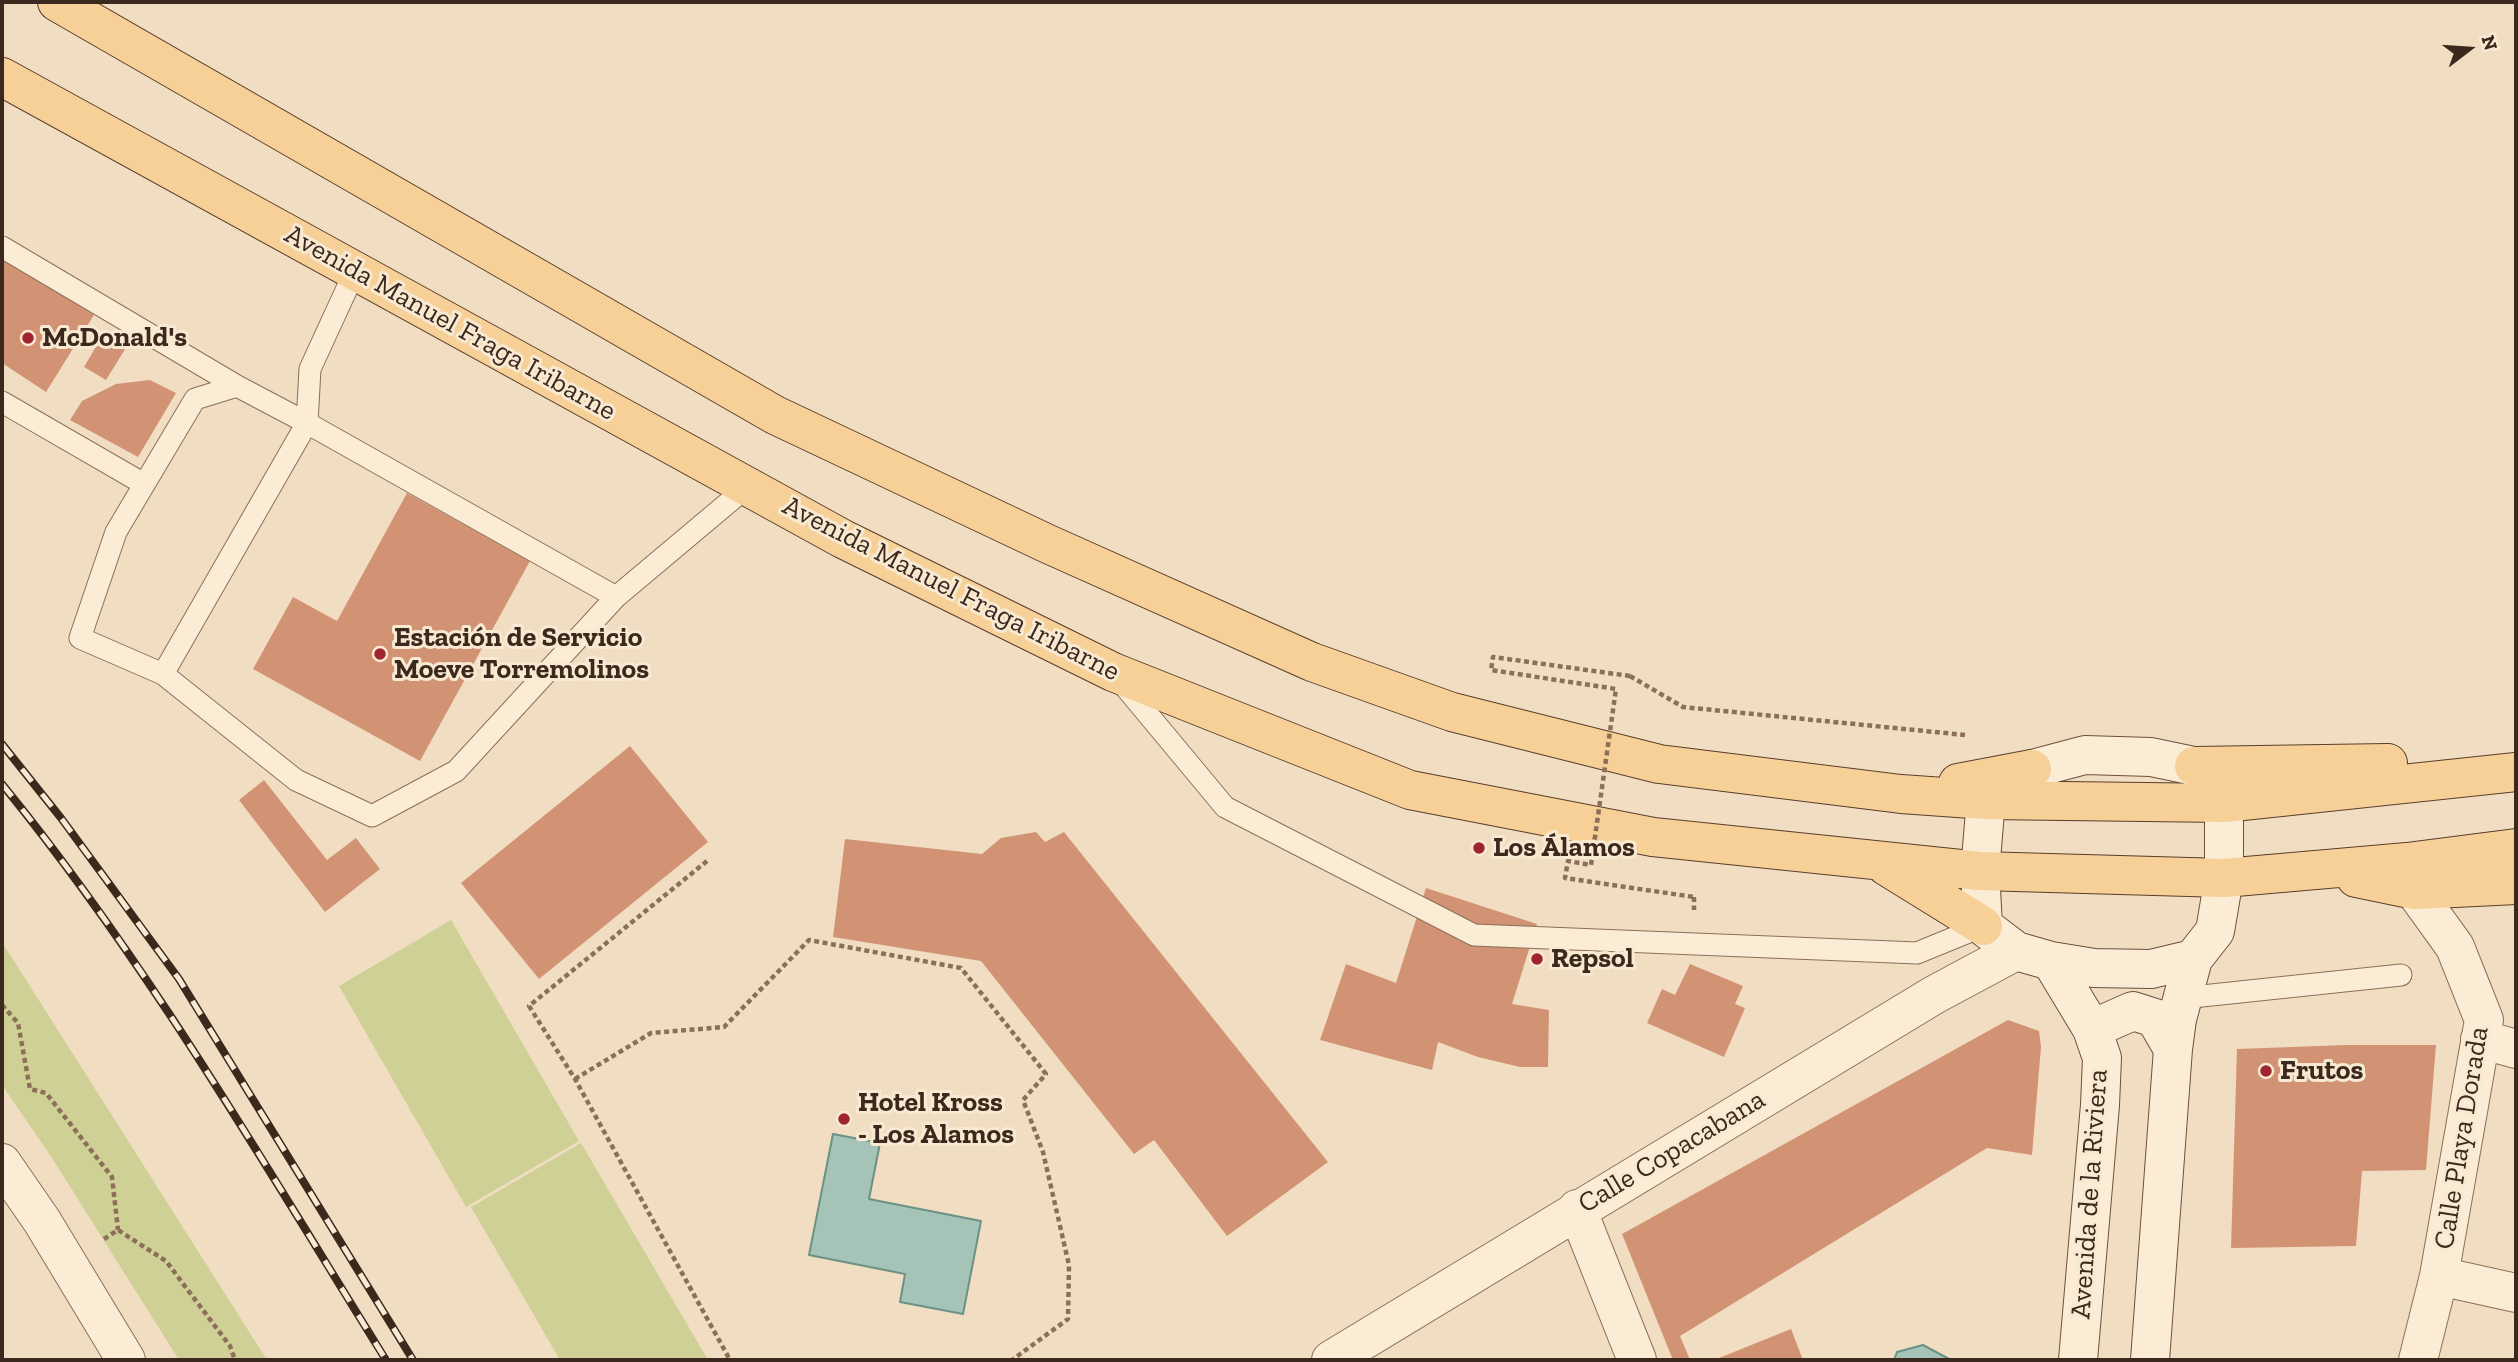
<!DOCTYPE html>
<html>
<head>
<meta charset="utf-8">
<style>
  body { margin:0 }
  #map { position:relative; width:2518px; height:1362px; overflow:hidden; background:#f1dec2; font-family:"Zilla Slab",serif }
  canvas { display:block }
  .frame { position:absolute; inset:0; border:4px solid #3b291d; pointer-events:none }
  .north { position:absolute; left:2434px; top:14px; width:70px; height:70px; -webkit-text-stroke:5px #f8e9d2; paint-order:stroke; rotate:73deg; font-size:19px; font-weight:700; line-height:28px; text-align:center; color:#3b291d }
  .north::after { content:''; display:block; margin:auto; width:24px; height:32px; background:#3b291d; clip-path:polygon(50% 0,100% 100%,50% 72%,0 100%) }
</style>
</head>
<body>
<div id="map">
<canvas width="2518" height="1362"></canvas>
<div class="frame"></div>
<div class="north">N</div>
</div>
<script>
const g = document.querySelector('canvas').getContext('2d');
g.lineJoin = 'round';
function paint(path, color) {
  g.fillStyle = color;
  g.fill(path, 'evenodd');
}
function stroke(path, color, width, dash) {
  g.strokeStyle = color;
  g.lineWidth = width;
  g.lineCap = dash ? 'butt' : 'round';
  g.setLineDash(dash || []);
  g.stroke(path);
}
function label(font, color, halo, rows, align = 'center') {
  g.font = font + ' "Zilla Slab",serif';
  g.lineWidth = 6;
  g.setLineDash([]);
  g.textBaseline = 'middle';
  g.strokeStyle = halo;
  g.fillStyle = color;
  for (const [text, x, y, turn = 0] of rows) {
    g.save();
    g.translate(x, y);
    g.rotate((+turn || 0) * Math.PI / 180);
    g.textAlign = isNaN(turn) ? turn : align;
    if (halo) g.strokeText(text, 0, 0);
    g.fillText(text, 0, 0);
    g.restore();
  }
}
paint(new Path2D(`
  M 451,920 L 579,1141 L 466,1207 L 339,986 Z
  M 2,942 L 267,1360 L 179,1360 L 52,1158 L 2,1085 Z
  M 581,1143 L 708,1360 L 560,1360 L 471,1207 Z`), '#cfd095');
const water = new Path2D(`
  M 833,1134 L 880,1143 L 869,1199 L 981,1221 L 963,1314 L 900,1302 L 905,1274 L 809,1255 Z
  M 1923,1345 L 1951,1360 L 1894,1360 L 1897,1352 Z`);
paint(water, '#a5c3b7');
stroke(water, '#6b9285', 2);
paint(new Path2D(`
  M 2,257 L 94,315 L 46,392 L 2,363 Z
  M 104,333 L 127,346 L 106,380 L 84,367 Z
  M 150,380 L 176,393 L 138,457 L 70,420 L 82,401 L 116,384 Z
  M 407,493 L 530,561 L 420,761 L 253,669 L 293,597 L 337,621 Z
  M 630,746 L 708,842 L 539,979 L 461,883 Z
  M 264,780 L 327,860 L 356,838 L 380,869 L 325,912 L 239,800 Z
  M 1036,832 L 1045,842 L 1064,832 L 1328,1162 L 1227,1236 L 1154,1140 L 1134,1154 L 981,961 L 833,937 L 845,839 L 982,854 L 1001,838 Z
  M 1426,888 L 1537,924 L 1512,1004 L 1549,1010 L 1548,1067 L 1520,1067 L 1478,1057 L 1438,1042 L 1432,1070 L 1320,1040 L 1346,964 L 1396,983 Z
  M 1690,964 L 1743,986 L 1735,1004 L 1745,1008 L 1724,1057 L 1647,1023 L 1662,989 L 1675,995 Z
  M 2008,1020 L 2039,1031 L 2041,1047 L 2032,1155 L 1987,1148 L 1680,1336 L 1690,1360 L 1673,1360 L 1622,1234 Z
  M 2346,1045 L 2436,1045 L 2426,1170 L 2362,1171 L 2356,1246 L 2231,1248 L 2237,1049 Z
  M 1791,1329 L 1803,1360 L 1714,1360 Z`), '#d29375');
const lane = new Path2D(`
  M 2,247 L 237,386 L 307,423 L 616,597 L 747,487
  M 237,386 L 195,399 L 116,532 L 80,638 L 163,674 L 307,423 L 310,369 L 355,271
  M 2,402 L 144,484
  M 163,674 L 296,780 L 372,816 L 456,771 L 616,597
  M 1121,682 L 1225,807 L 1474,935 L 1917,953 L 1983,926
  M 2183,998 L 2401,975`);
const street = new Path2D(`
  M 2414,890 L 2455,947 L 2484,1020 L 2439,1276 L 2418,1360
  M 2480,1039 L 2516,1049
  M 2,1163 L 42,1221 L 126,1360
  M 1577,1209 L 1637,1360
  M 2439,1276 L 2516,1293
  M 1331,1360 L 1934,995 L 2016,951`);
const secondary = new Path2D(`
  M 2085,755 L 2151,757 L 2194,766 L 2224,803 L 2224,878 L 2215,931 L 2193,959 L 2151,969 L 2094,968 L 2051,961 L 2016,951 L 1983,926 L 1980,871 L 1986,800 L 2032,769 Z
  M 2051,961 L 2092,1029 L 2102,1058 L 2100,1105 L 2078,1360
  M 2092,1029 L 2133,1011 L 2155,1018 L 2173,1049
  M 2150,1360 L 2173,1049 L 2177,1019 L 2193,959`);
const primary = new Path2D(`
  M 57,2 L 775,415 L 1048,544 L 1312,662 L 1452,712 L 1659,764 L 1901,794 L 1986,800 L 2224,803 L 2516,772
  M 2,77 L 843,539 L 1113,672 L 1410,790 L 1653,837 L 1980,871 L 2224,878 L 2407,862 L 2516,848
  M 2194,766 L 2388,763
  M 1958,783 L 2032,769
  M 1886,866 L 1983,926
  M 2356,878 L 2414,890 L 2516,885`);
stroke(lane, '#8c6f58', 23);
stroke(street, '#8c6f58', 40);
stroke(secondary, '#6e503b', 40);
stroke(primary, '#5a3d2c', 40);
stroke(new Path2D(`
  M 1630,676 L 1683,707 L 1965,735
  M 707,861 L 529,1006 L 575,1079 L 730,1360
  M 1694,897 L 1694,910
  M 2,1005 L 18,1023 L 30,1089 L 46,1093 L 112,1177 L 118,1230
  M 575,1079 L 651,1033 L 724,1027 L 809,940 L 961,968 L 1046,1074 L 1023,1100 L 1043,1152 L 1069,1265 L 1068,1319 L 1012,1360
  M 104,1239 L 118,1230 L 166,1261 L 230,1346 L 235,1360`), '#8c6f58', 4.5, [5, 3.5]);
stroke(lane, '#fbecd6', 21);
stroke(street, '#fbecd6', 38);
stroke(secondary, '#fbecd6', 38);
stroke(primary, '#f6d097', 38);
const rail = new Path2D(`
  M 2,744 L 61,818 L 179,979 L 413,1360
  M 2,784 C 148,963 264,1164 386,1360`);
stroke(rail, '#3b291d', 8);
stroke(rail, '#f8e9d2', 5, [16]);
stroke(new Path2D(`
  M 1630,676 L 1493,657 L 1491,670 L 1616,689 L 1591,865 L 1568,861 L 1565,878 L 1694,897`), '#8c6f58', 4.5, [5, 3.5]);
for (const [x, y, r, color] of [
  [28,338,7,"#9f2430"],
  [380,654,7,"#9f2430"],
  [1479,848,7,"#9f2430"],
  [1537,959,7,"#9f2430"],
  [2266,1071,7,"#9f2430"],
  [844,1119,7,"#9f2430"]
]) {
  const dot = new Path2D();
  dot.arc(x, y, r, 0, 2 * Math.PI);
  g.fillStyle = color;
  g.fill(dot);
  stroke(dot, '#f8e9d2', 2.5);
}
label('28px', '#3b291d', '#f8e9d2', [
  ["Avenida Manuel Fraga Iribarne",450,323,29],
  ["Avenida Manuel Fraga Iribarne",951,589,27],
  ["Calle Playa Dorada",2462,1138,-81],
  ["Calle Copacabana",1672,1152,-31],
  ["Avenida de la Riviera",2090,1194,-86]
]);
label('bold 28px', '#3b291d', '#f8e9d2', [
  ["McDonald's",42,338],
  ["Estación de Servicio",394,638],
  ["Moeve Torremolinos",394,670],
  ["Los Álamos",1493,848],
  ["Repsol",1551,959],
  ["Frutos",2280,1071],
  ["Hotel Kross",858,1103],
  ["- Los Alamos",858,1135]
], 'left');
</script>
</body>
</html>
